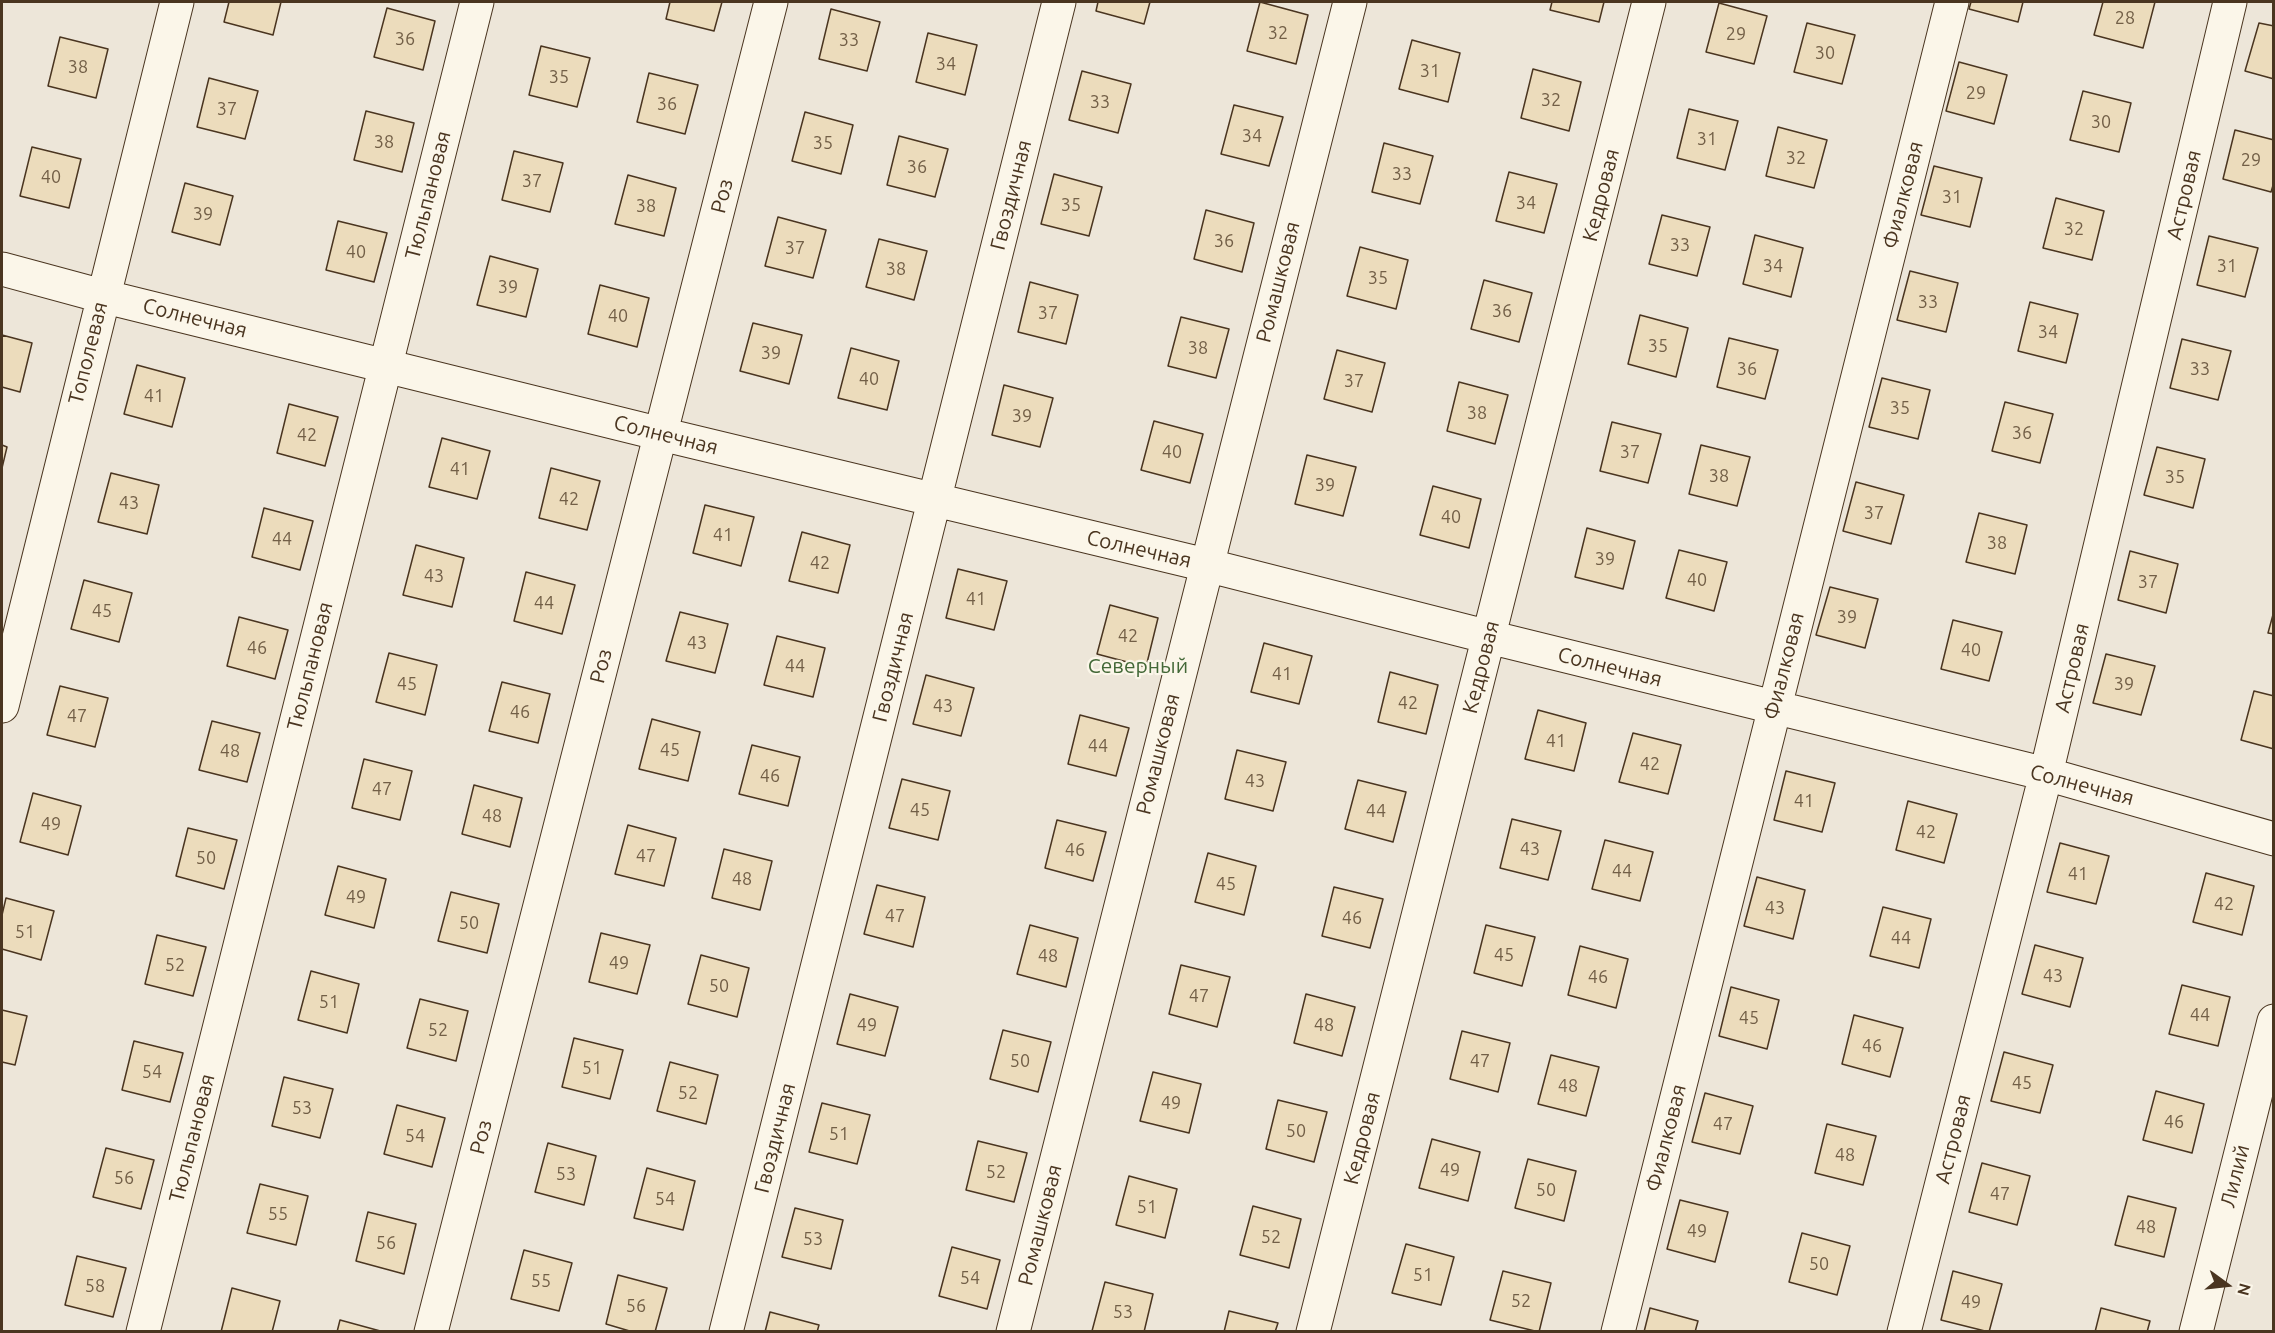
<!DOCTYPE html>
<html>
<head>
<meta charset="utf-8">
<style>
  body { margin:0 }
  #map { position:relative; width:2275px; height:1333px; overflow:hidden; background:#fbf6e9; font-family:Ubuntu,sans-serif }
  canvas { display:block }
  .frame { position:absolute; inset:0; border:3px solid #4a3520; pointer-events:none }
  .north { position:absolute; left:2197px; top:1255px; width:60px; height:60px; -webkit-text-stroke:4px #fbf6e9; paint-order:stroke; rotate:105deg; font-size:16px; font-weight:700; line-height:24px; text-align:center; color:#4a3520 }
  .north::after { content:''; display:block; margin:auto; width:21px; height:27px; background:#4a3520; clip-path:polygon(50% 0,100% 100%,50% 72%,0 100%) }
</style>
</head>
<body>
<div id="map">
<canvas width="2275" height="1333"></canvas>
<div class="frame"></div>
<div class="north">N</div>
</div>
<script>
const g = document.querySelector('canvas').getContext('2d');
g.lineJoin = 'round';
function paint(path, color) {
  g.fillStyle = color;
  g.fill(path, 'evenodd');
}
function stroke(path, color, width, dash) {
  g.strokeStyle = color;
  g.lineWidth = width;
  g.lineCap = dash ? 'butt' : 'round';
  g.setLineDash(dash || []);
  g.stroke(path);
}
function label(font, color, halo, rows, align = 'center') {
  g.font = font + ' Ubuntu,sans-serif';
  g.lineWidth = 4.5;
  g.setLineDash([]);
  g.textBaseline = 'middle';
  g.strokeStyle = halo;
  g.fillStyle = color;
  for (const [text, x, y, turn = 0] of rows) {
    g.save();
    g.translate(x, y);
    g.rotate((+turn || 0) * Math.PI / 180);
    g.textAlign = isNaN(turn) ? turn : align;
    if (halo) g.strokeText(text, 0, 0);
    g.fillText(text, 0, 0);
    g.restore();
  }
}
const green = new Path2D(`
  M 2,2 L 2273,2 L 2273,1331 L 2,1331 Z`);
paint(green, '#ede6d9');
stroke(green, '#887966', 1.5);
const building = new Path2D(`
  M 229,2 L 281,2 L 273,35 L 224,22 Z
  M 670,2 L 722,2 L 714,31 L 666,19 Z
  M 1098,2 L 1150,2 L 1144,24 L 1096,11 Z
  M 1260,2 L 1308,15 L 1296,64 L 1247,51 Z
  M 1552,2 L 1604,2 L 1599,22 L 1550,10 Z
  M 1971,2 L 2023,2 L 2018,22 L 1969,9 Z
  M 2103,2 L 2155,2 L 2143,48 L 2094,35 Z
  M 1719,3 L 1767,16 L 1754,64 L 1706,52 Z
  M 387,8 L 435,21 L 423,70 L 374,57 Z
  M 831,9 L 880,22 L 867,71 L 819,59 Z
  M 1807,23 L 1855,35 L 1842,84 L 1794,72 Z
  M 2259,23 L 2274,26 L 2274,79 L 2245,71 Z
  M 928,33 L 977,45 L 965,95 L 916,82 Z
  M 60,37 L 108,49 L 96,98 L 48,86 Z
  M 1412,40 L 1460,53 L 1448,102 L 1399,89 Z
  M 541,46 L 590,58 L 577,107 L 529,95 Z
  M 1959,62 L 2007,75 L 1994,124 L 1946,111 Z
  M 1533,69 L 1581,82 L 1569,131 L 1521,118 Z
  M 1082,71 L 1131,84 L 1118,133 L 1069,120 Z
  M 649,73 L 698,85 L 685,134 L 637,122 Z
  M 209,78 L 258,91 L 245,139 L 197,127 Z
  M 2083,91 L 2131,103 L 2119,152 L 2070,140 Z
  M 1234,105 L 1283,117 L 1269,166 L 1221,154 Z
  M 1689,109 L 1738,121 L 1725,170 L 1677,158 Z
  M 366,111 L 414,123 L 402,172 L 354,160 Z
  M 805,112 L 853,125 L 841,174 L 792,161 Z
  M 1778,127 L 1827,140 L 1814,188 L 1766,176 Z
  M 2235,130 L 2274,140 L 2274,182 L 2271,192 L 2223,179 Z
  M 899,136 L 948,149 L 935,197 L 887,185 Z
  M 1384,143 L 1433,156 L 1420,204 L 1372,192 Z
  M 32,147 L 81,159 L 69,208 L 20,196 Z
  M 514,151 L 563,163 L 550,212 L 502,200 Z
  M 1934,166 L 1982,178 L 1970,227 L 1921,215 Z
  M 1509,172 L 1557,184 L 1544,233 L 1496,221 Z
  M 1054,174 L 1102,187 L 1089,236 L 1041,224 Z
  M 628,175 L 676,188 L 664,236 L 615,224 Z
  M 185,183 L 233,196 L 220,245 L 172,232 Z
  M 2056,198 L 2104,211 L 2092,260 L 2043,248 Z
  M 1206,210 L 1254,223 L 1242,272 L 1194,259 Z
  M 1662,215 L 1710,227 L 1697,276 L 1649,264 Z
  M 778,217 L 826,230 L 813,278 L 765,266 Z
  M 338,221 L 387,233 L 374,282 L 326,270 Z
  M 1755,235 L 1803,248 L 1791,297 L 1743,284 Z
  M 2209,236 L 2258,248 L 2245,297 L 2197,285 Z
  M 879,239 L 927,251 L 914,300 L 866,287 Z
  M 1360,247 L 1408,260 L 1396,309 L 1347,296 Z
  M 490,256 L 538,269 L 526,317 L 477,305 Z
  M 1910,271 L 1958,283 L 1946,332 L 1897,320 Z
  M 1484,280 L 1532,293 L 1519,342 L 1471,329 Z
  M 1030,282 L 1078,295 L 1066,344 L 1018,332 Z
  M 600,285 L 649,298 L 637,347 L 588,334 Z
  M 2030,302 L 2078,314 L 2066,363 L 2018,351 Z
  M 1640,315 L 1688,328 L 1676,377 L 1628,364 Z
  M 1181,317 L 1229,329 L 1216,378 L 1168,366 Z
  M 753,323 L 802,335 L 789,384 L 740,371 Z
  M 2,335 L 32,343 L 20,392 L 2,387 Z
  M 1729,338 L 1778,350 L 1765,399 L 1717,387 Z
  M 2182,339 L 2231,351 L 2218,400 L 2170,388 Z
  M 851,348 L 899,361 L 887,410 L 838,398 Z
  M 1337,350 L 1385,363 L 1372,412 L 1324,399 Z
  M 137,365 L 185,378 L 172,427 L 124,414 Z
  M 1882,378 L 1930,390 L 1918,439 L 1869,427 Z
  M 1459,382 L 1508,395 L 1495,444 L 1447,431 Z
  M 1004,385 L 1053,398 L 1040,447 L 992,435 Z
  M 2005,402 L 2053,414 L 2040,463 L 1992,451 Z
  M 289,404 L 338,417 L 325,466 L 277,453 Z
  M 1154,421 L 1203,434 L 1190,483 L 1141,470 Z
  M 1612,422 L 1661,434 L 1648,483 L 1600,471 Z
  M 442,438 L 490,451 L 477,499 L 429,487 Z
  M 2,445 L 7,447 L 2,468 Z
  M 1701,445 L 1750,457 L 1737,506 L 1689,494 Z
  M 2157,447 L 2205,459 L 2193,508 L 2144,495 Z
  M 1307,455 L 1356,467 L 1343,516 L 1295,504 Z
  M 551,468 L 600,481 L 587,530 L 539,518 Z
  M 111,473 L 159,485 L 147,534 L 98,522 Z
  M 1856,482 L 1904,495 L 1891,544 L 1843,531 Z
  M 1433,486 L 1481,499 L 1469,548 L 1420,535 Z
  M 705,505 L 754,517 L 741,566 L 693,553 Z
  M 264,508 L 313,521 L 300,570 L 252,557 Z
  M 1979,513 L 2027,525 L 2015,574 L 1966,562 Z
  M 1587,528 L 1635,541 L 1623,589 L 1575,577 Z
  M 802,532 L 850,545 L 838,593 L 789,581 Z
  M 416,545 L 464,558 L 452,607 L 403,595 Z
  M 1679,550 L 1727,562 L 1714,611 L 1666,598 Z
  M 2130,551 L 2178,564 L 2166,613 L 2118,600 Z
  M 958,569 L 1007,581 L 994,630 L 946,618 Z
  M 526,572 L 575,585 L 562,634 L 514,621 Z
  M 84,580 L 132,593 L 119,642 L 71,629 Z
  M 1830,587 L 1878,599 L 1865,648 L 1816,635 Z
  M 1110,605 L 1158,618 L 1146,667 L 1097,654 Z
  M 2274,611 L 2274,634 L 2268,633 Z
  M 680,612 L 728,624 L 715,673 L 666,661 Z
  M 239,617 L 288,630 L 275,679 L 227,666 Z
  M 1953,620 L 2002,632 L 1989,681 L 1941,669 Z
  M 777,636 L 825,648 L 813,697 L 764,685 Z
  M 1264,643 L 1312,656 L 1299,704 L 1251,692 Z
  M 389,653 L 437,665 L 425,715 L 376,702 Z
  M 2106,654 L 2155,666 L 2141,715 L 2093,703 Z
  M 1390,672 L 1438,685 L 1426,734 L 1378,722 Z
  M 926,675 L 974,688 L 961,736 L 913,724 Z
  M 502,682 L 550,694 L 538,743 L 489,731 Z
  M 60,686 L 108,698 L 95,747 L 47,735 Z
  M 2254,691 L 2274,696 L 2274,749 L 2241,740 Z
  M 1538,710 L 1586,723 L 1574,771 L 1525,759 Z
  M 1080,715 L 1129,728 L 1116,776 L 1068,764 Z
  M 652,719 L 700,732 L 688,781 L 639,769 Z
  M 212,721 L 260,733 L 247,782 L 199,770 Z
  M 1633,733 L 1681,745 L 1668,794 L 1619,782 Z
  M 752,745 L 800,757 L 788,806 L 739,794 Z
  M 1237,750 L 1286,762 L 1273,811 L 1225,799 Z
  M 364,759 L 412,771 L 400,820 L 352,808 Z
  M 1786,771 L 1835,783 L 1822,832 L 1774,820 Z
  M 902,779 L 950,791 L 938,840 L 889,828 Z
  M 1358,780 L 1406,792 L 1393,842 L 1345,829 Z
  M 474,785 L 522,798 L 510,847 L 462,834 Z
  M 33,793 L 81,806 L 68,855 L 20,842 Z
  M 1908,801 L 1957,814 L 1944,863 L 1896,850 Z
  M 1512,819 L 1561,831 L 1548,880 L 1500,868 Z
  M 1057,820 L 1106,832 L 1093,881 L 1045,868 Z
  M 628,825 L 676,838 L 664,886 L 615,874 Z
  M 188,828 L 237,840 L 224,889 L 176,876 Z
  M 1605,840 L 1653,852 L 1640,901 L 1592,889 Z
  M 2060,843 L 2109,856 L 2096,904 L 2047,892 Z
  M 724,849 L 772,861 L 760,910 L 712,898 Z
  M 1208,853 L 1256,866 L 1244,915 L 1195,902 Z
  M 338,866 L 386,879 L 374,928 L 325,915 Z
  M 2206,873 L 2254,886 L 2242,935 L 2193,922 Z
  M 1757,877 L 1805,890 L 1793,939 L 1744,926 Z
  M 877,885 L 925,897 L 913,947 L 864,934 Z
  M 1334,887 L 1383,899 L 1370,948 L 1322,936 Z
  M 451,892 L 499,904 L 487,953 L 438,941 Z
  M 6,898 L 54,911 L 41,960 L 2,949 L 2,915 Z
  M 1883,907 L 1931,919 L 1919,968 L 1870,956 Z
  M 1030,925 L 1078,938 L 1066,987 L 1017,974 Z
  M 1486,925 L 1535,937 L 1522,986 L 1474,973 Z
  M 601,933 L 650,945 L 637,994 L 589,982 Z
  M 157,935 L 206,947 L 193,996 L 145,984 Z
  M 2035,945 L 2083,958 L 2070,1007 L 2022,994 Z
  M 1580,946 L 1628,959 L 1616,1008 L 1568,995 Z
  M 701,955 L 749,968 L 737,1017 L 688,1004 Z
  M 1181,965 L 1230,977 L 1217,1027 L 1169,1014 Z
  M 311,971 L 359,984 L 347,1033 L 298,1020 Z
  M 2182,985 L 2230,997 L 2218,1046 L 2169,1034 Z
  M 1731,987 L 1779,1000 L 1767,1049 L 1719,1036 Z
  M 850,994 L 898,1007 L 885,1056 L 837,1044 Z
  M 1306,994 L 1355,1007 L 1342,1056 L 1294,1043 Z
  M 420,999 L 468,1011 L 456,1061 L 407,1048 Z
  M 2,1010 L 27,1016 L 15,1065 L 2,1062 Z
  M 1854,1015 L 1903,1028 L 1890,1077 L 1842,1064 Z
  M 1003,1030 L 1051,1042 L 1038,1092 L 990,1079 Z
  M 1462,1031 L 1510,1043 L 1498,1092 L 1450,1079 Z
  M 574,1038 L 623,1050 L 610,1099 L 562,1087 Z
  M 134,1041 L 183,1053 L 170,1102 L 122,1090 Z
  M 2004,1052 L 2053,1065 L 2040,1113 L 1991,1101 Z
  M 1551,1055 L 1599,1067 L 1586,1116 L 1538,1104 Z
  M 670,1062 L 718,1075 L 706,1124 L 657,1111 Z
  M 1153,1072 L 1201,1084 L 1189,1133 L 1140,1121 Z
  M 284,1077 L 333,1089 L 320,1138 L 272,1126 Z
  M 2156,1091 L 2204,1104 L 2192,1153 L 2143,1140 Z
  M 1705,1093 L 1753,1106 L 1740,1154 L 1692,1142 Z
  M 1278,1100 L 1327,1112 L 1314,1162 L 1266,1149 Z
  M 822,1103 L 870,1115 L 857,1164 L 809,1152 Z
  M 397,1105 L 445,1118 L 432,1167 L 384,1154 Z
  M 1827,1124 L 1876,1136 L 1863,1185 L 1815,1173 Z
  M 1432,1139 L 1480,1152 L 1468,1201 L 1419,1188 Z
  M 978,1141 L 1027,1153 L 1014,1202 L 966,1190 Z
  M 548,1143 L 596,1156 L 584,1205 L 535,1192 Z
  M 106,1148 L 154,1160 L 141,1209 L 93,1197 Z
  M 1528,1159 L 1576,1171 L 1564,1221 L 1515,1208 Z
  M 1982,1163 L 2030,1176 L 2017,1225 L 1969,1212 Z
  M 647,1168 L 695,1181 L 683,1230 L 634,1218 Z
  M 1129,1176 L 1177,1189 L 1165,1238 L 1116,1225 Z
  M 260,1184 L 308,1196 L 296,1245 L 247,1233 Z
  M 2128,1196 L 2176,1208 L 2164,1257 L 2115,1245 Z
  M 1680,1200 L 1728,1212 L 1715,1262 L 1667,1249 Z
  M 1253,1206 L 1301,1219 L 1289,1268 L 1240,1255 Z
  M 795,1208 L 843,1220 L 831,1269 L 782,1257 Z
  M 368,1212 L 416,1224 L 404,1274 L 356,1261 Z
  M 1802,1233 L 1850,1246 L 1837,1295 L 1789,1282 Z
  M 1406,1244 L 1454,1257 L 1441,1305 L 1392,1293 Z
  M 952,1247 L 1000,1260 L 987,1309 L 939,1296 Z
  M 524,1250 L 572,1263 L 559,1311 L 511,1299 Z
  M 77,1256 L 126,1268 L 113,1317 L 65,1305 Z
  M 1503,1271 L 1551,1283 L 1539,1332 L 1490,1320 Z
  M 1953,1271 L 2002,1284 L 1989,1332 L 1941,1320 Z
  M 618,1275 L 667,1288 L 655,1332 L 633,1332 L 606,1324 Z
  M 1105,1282 L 1153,1294 L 1144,1332 L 1092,1331 Z
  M 232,1288 L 280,1301 L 272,1332 L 221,1332 Z
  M 1650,1308 L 1698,1321 L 1695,1332 L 1644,1332 Z
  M 2101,1308 L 2150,1321 L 2147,1332 L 2095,1332 Z
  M 1229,1311 L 1278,1323 L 1275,1332 L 1224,1332 Z
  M 770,1312 L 819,1325 L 817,1332 L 765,1332 Z
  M 340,1320 L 384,1332 L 337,1332 Z`);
paint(building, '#ecdcbc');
stroke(building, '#4a3520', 1.5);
const minor = new Path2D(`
  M 2,269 L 102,296 L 661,434 L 1206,565 L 1489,637 L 2046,774 L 2274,839
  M 2,706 L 177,2
  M 143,1332 L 477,2
  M 431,1332 L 771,2
  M 726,1332 L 1059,2
  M 1013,1332 L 1350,2
  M 1313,1332 L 1649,2
  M 1618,1332 L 1952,2
  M 1904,1332 L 2046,774 L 2230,2
  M 2196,1332 L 2274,1021`);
stroke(minor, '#4a3520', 35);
stroke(minor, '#fbf6e9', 33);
label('18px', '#725f47', null, [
  ["28",2125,18],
  ["32",1278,33],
  ["29",1736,34],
  ["36",405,39],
  ["33",849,40],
  ["30",1825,53],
  ["34",946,64],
  ["38",78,67],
  ["31",1430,71],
  ["35",559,77],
  ["29",1976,93],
  ["32",1551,100],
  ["33",1100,102],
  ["36",667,104],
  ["37",227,109],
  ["30",2101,122],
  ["34",1252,136],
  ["31",1707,139],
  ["38",384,142],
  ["35",823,143],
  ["32",1796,158],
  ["29",2251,160],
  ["36",917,167],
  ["33",1402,174],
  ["40",51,177],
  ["37",532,181],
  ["31",1952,197],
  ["34",1526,203],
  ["35",1071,205],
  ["38",646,206],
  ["39",203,214],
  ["32",2074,229],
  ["36",1224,241],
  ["33",1680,245],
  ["37",795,248],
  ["40",356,252],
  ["34",1773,266],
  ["31",2227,266],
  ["38",896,269],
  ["35",1378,278],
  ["39",508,287],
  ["33",1928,302],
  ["36",1502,311],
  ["37",1048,313],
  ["40",618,316],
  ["34",2048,332],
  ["35",1658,346],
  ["38",1198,348],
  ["39",771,353],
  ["36",1747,369],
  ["33",2200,369],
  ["40",869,379],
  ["37",1354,381],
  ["41",154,396],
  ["35",1900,408],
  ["38",1477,413],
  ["39",1022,416],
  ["36",2022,433],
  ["42",307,435],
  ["40",1172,452],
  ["37",1630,452],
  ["41",460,469],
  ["38",1719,476],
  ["35",2175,477],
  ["39",1325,485],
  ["42",569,499],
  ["43",129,503],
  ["37",1874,513],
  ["40",1451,517],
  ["41",723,535],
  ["44",282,539],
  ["38",1997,543],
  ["39",1605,559],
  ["42",820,563],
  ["43",434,576],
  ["40",1697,580],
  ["37",2148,582],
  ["41",976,599],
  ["44",544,603],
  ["45",102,611],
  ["39",1847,617],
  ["42",1128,636],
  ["43",697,643],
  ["46",257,648],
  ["40",1971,650],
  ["44",795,666],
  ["41",1282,674],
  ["45",407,684],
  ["39",2124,684],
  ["42",1408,703],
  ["43",943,706],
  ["46",520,712],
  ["47",77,716],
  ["41",1556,741],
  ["44",1098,746],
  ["45",670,750],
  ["48",230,751],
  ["42",1650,764],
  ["46",770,776],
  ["43",1255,781],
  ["47",382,789],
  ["41",1804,801],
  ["45",920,810],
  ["44",1376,811],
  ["48",492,816],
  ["49",51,824],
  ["42",1926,832],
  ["43",1530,849],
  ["46",1075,850],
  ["47",646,856],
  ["50",206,858],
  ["44",1622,871],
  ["41",2078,874],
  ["48",742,879],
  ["45",1226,884],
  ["49",356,897],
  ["42",2224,904],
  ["43",1775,908],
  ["47",895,916],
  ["46",1352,918],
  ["50",469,923],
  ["51",25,932],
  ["44",1901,938],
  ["45",1504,955],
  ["48",1048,956],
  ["49",619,963],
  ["52",175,965],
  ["43",2053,976],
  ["46",1598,977],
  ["50",719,986],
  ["47",1199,996],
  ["51",329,1002],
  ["44",2200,1015],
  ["45",1749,1018],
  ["49",867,1025],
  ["48",1324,1025],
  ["52",438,1030],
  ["46",1872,1046],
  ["50",1020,1061],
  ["47",1480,1061],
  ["51",592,1068],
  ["54",152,1072],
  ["45",2022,1083],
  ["48",1568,1086],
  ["52",688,1093],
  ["49",1171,1103],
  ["53",302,1108],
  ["46",2174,1122],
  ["47",1723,1124],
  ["50",1296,1131],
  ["51",839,1134],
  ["54",415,1136],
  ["48",1845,1155],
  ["49",1450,1170],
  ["52",996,1172],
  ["53",566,1174],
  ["56",124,1178],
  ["50",1546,1190],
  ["47",2000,1194],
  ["54",665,1199],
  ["51",1147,1207],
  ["55",278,1214],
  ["48",2146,1227],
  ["49",1697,1231],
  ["52",1271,1237],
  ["53",813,1239],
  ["56",386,1243],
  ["50",1819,1264],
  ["51",1423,1275],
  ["54",970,1278],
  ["55",541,1281],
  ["58",95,1286],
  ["52",1521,1301],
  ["49",1971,1302],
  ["56",636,1306],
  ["53",1123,1312]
]);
label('21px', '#4a3520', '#fbf6e9', [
  ["Тюльпановая",428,195,-76],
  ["Гвоздичная",1011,195,-76],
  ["Кедровая",1601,195,-76],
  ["Фиалковая",1903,195,-76],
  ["Астровая",2184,195,-77],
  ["Роз",722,196,-76],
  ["Ромашковая",1278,282,-76],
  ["Солнечная",195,318,14],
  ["Тополевая",88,353,-76],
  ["Солнечная",666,435,14],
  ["Солнечная",1139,549,13],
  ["Тюльпановая",310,666,-76],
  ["Роз",601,666,-76],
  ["Фиалковая",1784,666,-76],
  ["Гвоздичная",893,667,-76],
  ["Кедровая",1481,667,-76],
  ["Солнечная",1610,667,14],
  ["Астровая",2072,668,-77],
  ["Ромашковая",1158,754,-76],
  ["Солнечная",2082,785,15],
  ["Роз",481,1137,-76],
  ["Тюльпановая",192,1138,-76],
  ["Гвоздичная",775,1138,-76],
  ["Кедровая",1362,1138,-76],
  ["Фиалковая",1666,1138,-76],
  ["Астровая",1953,1139,-76],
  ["Лилий",2235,1176,-76],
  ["Ромашковая",1040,1225,-76]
]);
label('21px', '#436837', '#fbf6e9', [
  ["Северный",1138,666]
]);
</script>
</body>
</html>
